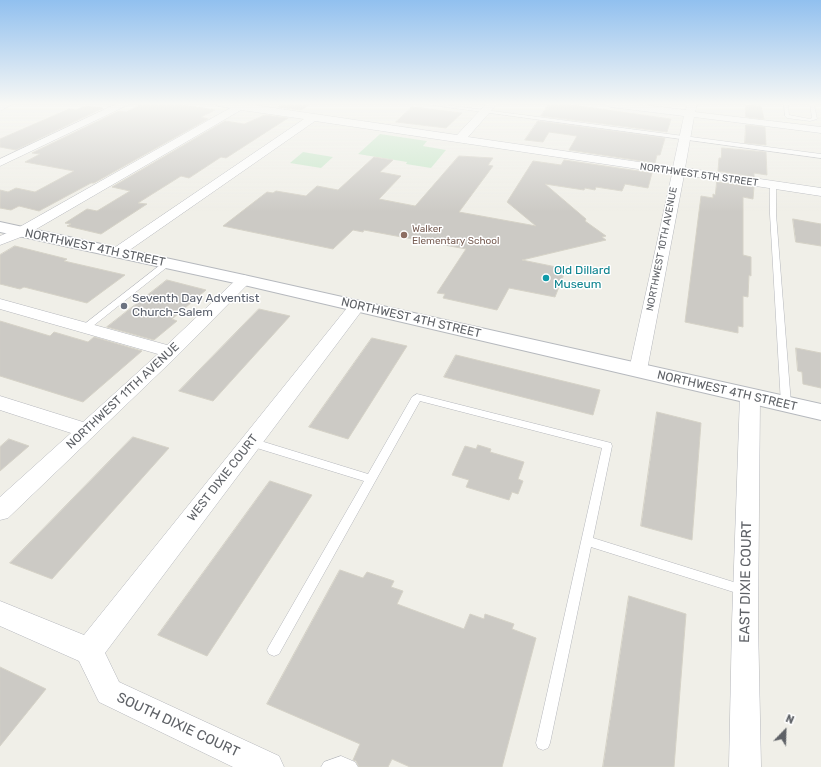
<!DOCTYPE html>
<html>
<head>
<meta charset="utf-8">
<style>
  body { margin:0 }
  #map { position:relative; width:821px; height:767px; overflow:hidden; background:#f0efe8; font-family:Rubik,sans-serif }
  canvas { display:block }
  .north { position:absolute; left:765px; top:711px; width:40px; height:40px; -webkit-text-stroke:3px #fff; paint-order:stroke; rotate:23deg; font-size:11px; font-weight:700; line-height:16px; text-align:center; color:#5f6267 }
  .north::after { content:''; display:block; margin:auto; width:14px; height:18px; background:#5f6267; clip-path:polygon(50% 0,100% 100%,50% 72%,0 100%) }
</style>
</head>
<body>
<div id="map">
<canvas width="821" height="767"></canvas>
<div class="north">N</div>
</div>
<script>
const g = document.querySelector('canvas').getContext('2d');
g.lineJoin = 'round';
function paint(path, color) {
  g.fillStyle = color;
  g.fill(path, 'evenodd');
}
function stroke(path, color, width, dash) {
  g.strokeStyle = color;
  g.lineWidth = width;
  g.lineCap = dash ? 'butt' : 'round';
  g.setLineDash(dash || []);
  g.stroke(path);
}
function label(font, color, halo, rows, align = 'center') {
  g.font = font + ' Rubik,sans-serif';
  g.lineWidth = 3;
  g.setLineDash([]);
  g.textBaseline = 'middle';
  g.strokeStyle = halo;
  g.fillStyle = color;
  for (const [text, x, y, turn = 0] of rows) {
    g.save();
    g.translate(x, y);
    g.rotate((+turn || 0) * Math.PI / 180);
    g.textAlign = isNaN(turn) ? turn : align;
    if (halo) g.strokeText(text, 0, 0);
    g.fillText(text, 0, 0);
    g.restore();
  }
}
paint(new Path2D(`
  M 380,134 L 427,141 L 423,146 L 446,150 L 431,168 L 406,164 L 407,162 L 358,154 Z
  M 303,152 L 333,157 L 321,168 L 290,163 Z`), '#c7e6c9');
const building = new Path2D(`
  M 142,104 L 177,104 L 215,110 L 201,117 L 208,119 L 94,183 L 91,183 L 39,211 L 19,206 L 11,210 L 0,208 L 0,190 L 8,192 L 16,188 L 35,192 L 74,171 L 25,162 L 40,154 L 32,153 L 119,111 L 126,112 Z
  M 283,104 L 310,104 L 301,110 L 278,107 Z
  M 549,104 L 565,104 L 671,119 L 667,132 L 541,116 Z
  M 746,105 L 761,106 L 764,119 L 746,117 Z
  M 86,106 L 103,108 L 16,150 L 0,147 L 0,139 L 69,109 L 76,110 Z
  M 412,107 L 462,113 L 446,128 L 396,122 Z
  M 265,115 L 288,118 L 226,158 L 221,157 L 189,178 L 181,176 L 138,203 L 147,204 L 101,234 L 67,226 L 71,224 L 65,223 L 87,209 L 97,211 L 130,191 L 112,187 L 225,121 L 244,124 Z
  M 538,121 L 665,138 L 660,155 L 657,155 L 655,163 L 569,150 L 577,136 L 549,132 L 543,142 L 525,140 Z
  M 746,125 L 765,127 L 766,145 L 745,143 Z
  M 722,148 L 766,152 L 767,175 L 754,173 L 754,177 L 718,171 L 719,158 L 721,158 Z
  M 459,156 L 493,158 L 488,165 L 493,166 L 459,212 L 536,226 L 507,202 L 533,161 L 561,165 L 564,160 L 652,173 L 648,188 L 625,184 L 622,191 L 596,187 L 595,190 L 585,188 L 584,190 L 545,184 L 586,219 L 585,221 L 606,236 L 602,237 L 606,240 L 522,260 L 566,269 L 555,297 L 509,288 L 497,310 L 443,298 L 445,294 L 437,293 L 466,249 L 364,230 L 363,232 L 353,230 L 333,249 L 223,226 L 267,192 L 273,193 L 276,191 L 306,196 L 317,186 L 338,190 L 374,157 L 393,160 L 380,172 L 401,176 L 379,199 L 415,206 Z
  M 717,182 L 754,187 L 753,199 L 743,197 L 743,255 L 751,257 L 751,276 L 749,275 L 748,297 L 743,296 L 743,327 L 738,326 L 738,333 L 685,322 L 701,196 L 713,198 L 713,194 L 715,195 Z
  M 793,219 L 821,224 L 821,246 L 796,242 Z
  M 15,246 L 67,259 L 64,261 L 125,275 L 87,303 L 24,287 L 20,289 L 0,284 L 0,255 Z
  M 167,280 L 206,290 L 172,319 L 177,321 L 154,340 L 107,327 Z
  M 259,309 L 290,316 L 213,401 L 179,391 Z
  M 0,321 L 50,336 L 54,332 L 88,342 L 94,337 L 142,351 L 83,402 L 0,376 Z
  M 372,338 L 407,346 L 348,439 L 309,427 Z
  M 796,348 L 821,353 L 821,388 L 803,384 L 802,372 L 798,371 Z
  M 456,355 L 600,390 L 593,415 L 444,377 Z
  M 657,412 L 701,423 L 692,540 L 641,526 Z
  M 133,437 L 169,448 L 52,579 L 10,563 Z
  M 9,439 L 29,446 L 0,471 L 0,447 Z
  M 478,445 L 491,449 L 490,452 L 524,462 L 518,479 L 523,481 L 518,494 L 512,492 L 509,500 L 466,487 L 469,480 L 452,475 L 465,446 L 476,449 Z
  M 270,481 L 312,495 L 207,656 L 158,635 Z
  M 340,570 L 363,578 L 367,572 L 394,581 L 391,587 L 403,591 L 397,604 L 464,629 L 470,614 L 484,619 L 485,614 L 514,624 L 512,629 L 536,638 L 502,767 L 410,767 L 392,759 L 388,767 L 359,767 L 356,761 L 353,760 L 360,744 L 267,704 Z
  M 629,596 L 686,614 L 674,767 L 603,767 Z
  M 0,667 L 46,689 L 0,746 Z`);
paint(building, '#cccac5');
stroke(building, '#d5d2c7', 1);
const lane = new Path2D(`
  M 424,104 L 439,104 L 821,154 L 821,158 Z
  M 784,104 L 788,104 L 789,115 L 810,119 L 812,118 L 810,104 L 814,104 L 817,119 L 810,121 L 787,118 L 785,116 Z
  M 773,183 L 776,185 L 776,214 L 791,404 L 786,407 L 781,404 L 770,214 L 770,185 Z
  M 164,262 L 170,262 L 171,264 L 88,330 L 82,330 L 81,328 L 82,326 Z
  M 417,394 L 611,443 L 612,446 L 593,538 L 743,585 L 747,586 L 749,590 L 747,594 L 743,595 L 591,547 L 550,743 L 548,748 L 543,750 L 538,748 L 536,743 L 602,448 L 420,401 L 279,654 L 274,656 L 269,654 L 267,650 L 269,646 L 364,481 L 247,445 L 246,442 L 247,439 L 251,438 L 368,474 L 412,397 Z
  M 341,756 L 355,762 L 358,767 L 321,767 L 324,762 Z`);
const street = new Path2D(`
  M 0,104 L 13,104 L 0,111 Z
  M 116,104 L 130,104 L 0,166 L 0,159 Z
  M 216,104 L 247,104 L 457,135 L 486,104 L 497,104 L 468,137 L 673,167 L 684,116 L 610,107 L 605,104 L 636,104 L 686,110 L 687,104 L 697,104 L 695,112 L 821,127 L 821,133 L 694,117 L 685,168 L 821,188 L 821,196 L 684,175 L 647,370 L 645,374 L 638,376 L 631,374 L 629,370 L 672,174 L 315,121 L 121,256 L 116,257 L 111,256 L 109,253 L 111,250 L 304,119 L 241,110 L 26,235 L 0,245 L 0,236 L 16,229 L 230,108 L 218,106 Z
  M 244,275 L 249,277 L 252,280 L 249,283 L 177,356 L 8,518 L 0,520 L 0,497 L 71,433 L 0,410 L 0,396 L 83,422 L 158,354 L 0,309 L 0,299 L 167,345 L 239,277 Z
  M 357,301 L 363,303 L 365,306 L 363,309 L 105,653 L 119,682 L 279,756 L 284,767 L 233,767 L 99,702 L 79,661 L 0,626 L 0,601 L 84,635 L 351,303 Z
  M 750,389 L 757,391 L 760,396 L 758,623 L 761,767 L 729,767 L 732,623 L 740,396 L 743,391 Z`);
const secondary = new Path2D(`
  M 0,222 L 244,275 L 821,404 L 821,420 L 244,285 L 0,232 Z`);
stroke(lane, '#b5b7bc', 1);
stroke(street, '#b5b7bc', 1);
stroke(secondary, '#b6b9be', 2);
paint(lane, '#fff');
paint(street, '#fff');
paint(secondary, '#fff');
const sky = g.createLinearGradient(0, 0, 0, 212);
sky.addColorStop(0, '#91c0ef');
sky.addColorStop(0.49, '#f8f8f5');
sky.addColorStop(1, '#f8f8f500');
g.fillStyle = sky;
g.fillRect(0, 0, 821, 212);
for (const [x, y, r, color] of [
  [404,235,4,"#8d6e63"],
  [546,278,4,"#0f9aa8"],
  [124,306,4,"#6b7280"]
]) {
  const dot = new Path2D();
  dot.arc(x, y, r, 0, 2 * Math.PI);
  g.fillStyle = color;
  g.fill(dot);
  stroke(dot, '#fff', 1.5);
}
label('10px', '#5f6267', '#fff', [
  ["NORTHWEST 5TH STREET",699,175,8],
  ["NORTHWEST 10TH AVENUE",662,249,-79]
]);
label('10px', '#785e54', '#fff', [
  ["Walker",412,229],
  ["Elementary School",412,241]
], 'left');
label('12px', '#5f6267', '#fff', [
  ["NORTHWEST 4TH STREET",95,248,12],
  ["NORTHWEST 4TH STREET",411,318,13],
  ["NORTHWEST 4TH STREET",727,391,13],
  ["NORTHWEST 11TH AVENUE",123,396,-43],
  ["WEST DIXIE COURT",223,478,-52]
]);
label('12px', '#0d838f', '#fff', [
  ["Old Dillard",554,271],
  ["Museum",554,285]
], 'left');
label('12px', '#5b616d', '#fff', [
  ["Seventh Day Adventist",132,299],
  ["Church-Salem",132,313]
], 'left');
label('14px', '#5f6267', '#fff', [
  ["EAST DIXIE COURT",746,582,-89],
  ["SOUTH DIXIE COURT",178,725,25]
]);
</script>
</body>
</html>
